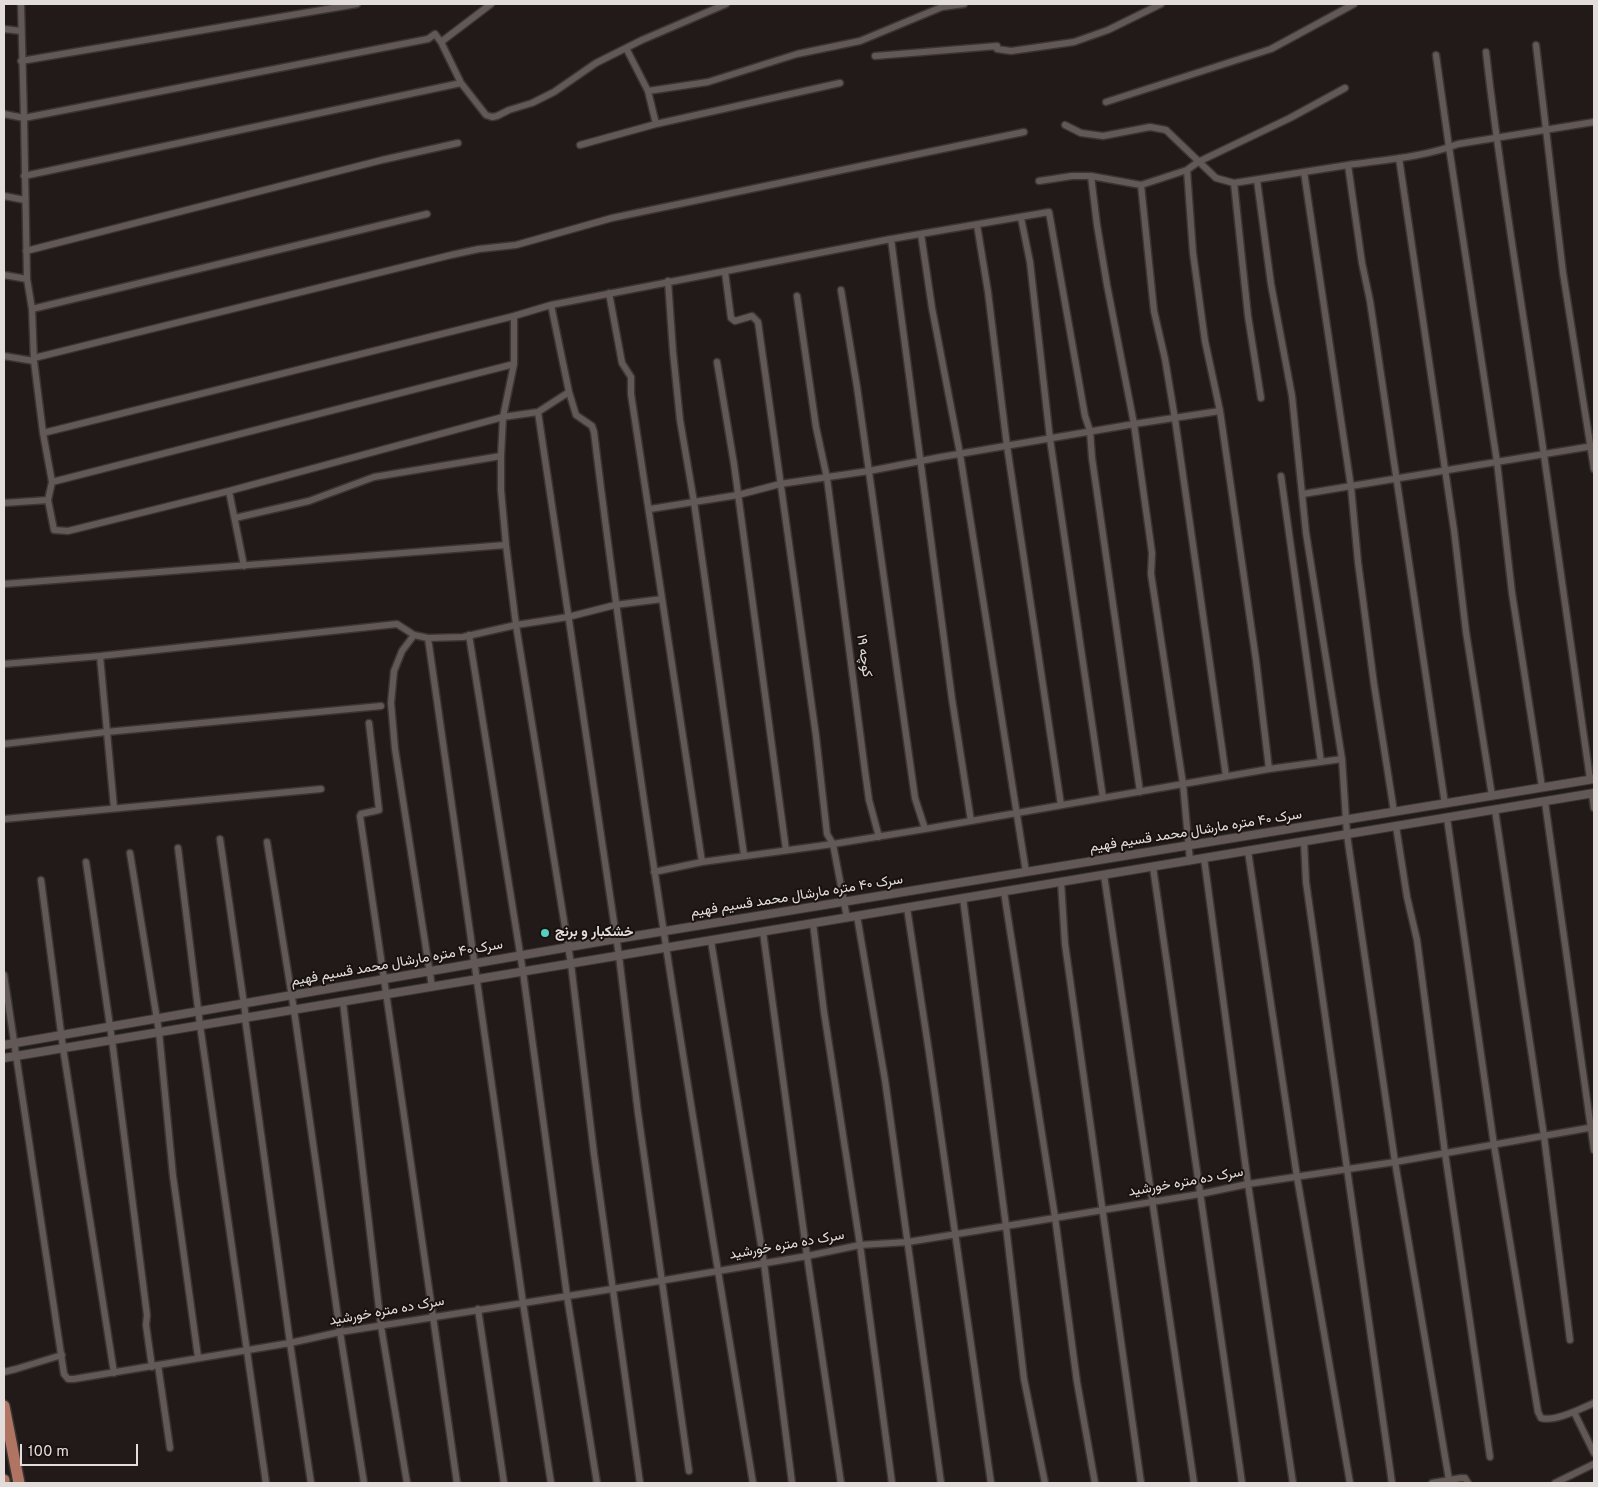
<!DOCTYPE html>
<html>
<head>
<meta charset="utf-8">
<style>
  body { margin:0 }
  #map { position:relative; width:1598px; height:1487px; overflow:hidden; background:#211a18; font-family:Overpass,sans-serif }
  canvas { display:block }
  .frame { position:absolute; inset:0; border:5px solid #e2dddb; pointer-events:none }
  .scale { position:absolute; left:20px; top:1444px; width:118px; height:22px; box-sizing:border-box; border:2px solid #e2dddb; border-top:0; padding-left:6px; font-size:15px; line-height:18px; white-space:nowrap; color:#e2dddb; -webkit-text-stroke:4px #18110f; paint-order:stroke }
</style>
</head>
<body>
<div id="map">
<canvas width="1598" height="1487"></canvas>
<div class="frame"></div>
<div class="scale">100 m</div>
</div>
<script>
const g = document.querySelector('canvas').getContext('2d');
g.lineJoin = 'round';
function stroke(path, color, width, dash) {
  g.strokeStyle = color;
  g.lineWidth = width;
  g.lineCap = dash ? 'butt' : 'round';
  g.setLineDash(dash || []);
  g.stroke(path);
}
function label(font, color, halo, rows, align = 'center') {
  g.font = font + ' Overpass,Vazirmatn,sans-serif';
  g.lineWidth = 4;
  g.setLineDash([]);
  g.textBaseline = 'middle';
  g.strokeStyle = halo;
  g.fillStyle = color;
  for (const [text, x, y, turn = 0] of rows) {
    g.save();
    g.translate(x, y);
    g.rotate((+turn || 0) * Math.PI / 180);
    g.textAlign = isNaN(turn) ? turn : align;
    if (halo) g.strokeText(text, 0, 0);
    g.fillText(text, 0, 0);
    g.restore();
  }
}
const minor = new Path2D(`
  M 4,29 L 21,31
  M 441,42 L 491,4
  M 1536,45 L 1563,273 L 1594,469
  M 626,48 L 648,91 L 708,82 L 797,54 L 860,41 L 942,7 L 964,4
  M 1486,52 C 1501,187 1525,320 1544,455 C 1559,563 1574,671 1590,779
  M 1436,55 L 1449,147 L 1497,462 L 1512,593 L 1542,787
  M 875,56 L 997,46 L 997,49 L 1011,51 L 1074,42 L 1108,30 L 1161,4
  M 21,61 L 357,4
  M 648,91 L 656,124
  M 1106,102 L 1271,49 L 1354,4
  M 4,114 L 24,118 L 428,39 L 435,34 L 441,42 L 461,83 L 486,115 L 492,117 L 497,116 L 509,110 L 532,103 L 554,92 L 596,63 L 642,40 L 726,4
  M 1065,125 L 1081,133 L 1103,136 L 1150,127 L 1166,130 L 1216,178 L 1234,183 L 1348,165
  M 580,145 L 656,124 L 840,83
  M 1399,158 L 1454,530 L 1466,632 L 1492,796
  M 1187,170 L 1193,253 L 1205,341 L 1220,411 L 1256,660 L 1269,769
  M 1304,172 L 1351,487 L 1358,562 L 1374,684 L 1394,812
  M 24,176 L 461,83
  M 1091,176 L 1097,225 L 1107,285 L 1134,424 L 1152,553 L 1151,574 L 1183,784 L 1190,861
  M 1257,180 L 1271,284 L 1292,396 L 1306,533 L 1342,759 L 1347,835 L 1395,1162 L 1449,1480
  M 1039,181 L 1072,176 L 1091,176 L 1141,185 L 1187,170 L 1198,162 L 1290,118 L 1345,88
  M 1234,183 L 1248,316 L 1261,398
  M 1141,185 L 1154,311 L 1165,359 L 1175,419 L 1226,776
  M 4,196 L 25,200
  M 1021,218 L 1030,262 L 1050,439 L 1103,798
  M 977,225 L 988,292 L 1007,446 L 1061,805
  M 921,234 L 932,308 L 960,454 L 1026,872
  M 891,239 L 952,699 L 971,821
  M 26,251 L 382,160 L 458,143
  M 725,272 L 731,318 L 735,321 L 752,316 L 758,322 L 816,736 L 827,834 L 833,844 L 847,918
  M 4,275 L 27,279
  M 668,281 L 673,352 L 680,420 L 694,502 L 744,855
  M 841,290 L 857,387 L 915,798 L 925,829
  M 609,293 L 622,363 L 631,377 L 631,394 L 702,862
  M 797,296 L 816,427 L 827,478 L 865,771 L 869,800 L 879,837
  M 551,305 L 569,392 L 576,415 L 592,426 L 594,432 C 637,784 695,1133 753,1483
  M 32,309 L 427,214
  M 514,316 L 514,364 L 503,417 L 501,456 L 501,490 L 506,545 L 516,625 L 571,964 L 594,1154 L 640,1483
  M 4,356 L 34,361
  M 34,358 L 451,255 L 479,249 L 516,245 L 612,218 L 1024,132
  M 717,362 L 734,464 L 786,850
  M 538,412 L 619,956 L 638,1113 L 689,1471
  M 43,433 L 514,316 L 551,305 L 891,239 L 1049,212 L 1085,416 L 1090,431 L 1092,458 L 1140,792
  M 1281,476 L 1321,762
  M 52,482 L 514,364
  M 229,491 L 244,566
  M 1303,494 L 1593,446
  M 48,500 L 54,530 L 68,531 L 229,491 L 503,417 L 538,412 L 569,392
  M 4,503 L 48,500 L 52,482 L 43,433 L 34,361 L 32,309 L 27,279 L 24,118 L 21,4
  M 650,509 L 738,495 L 780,484 L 869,471 L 941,457 L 1134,424 L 1220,411
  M 235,518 L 309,501 L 374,477 L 501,456
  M 4,584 L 506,545
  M 414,635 L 402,651 L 394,671 L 391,703 L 395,749 L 432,987
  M 469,635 L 523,972 L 567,1296 L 597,1483
  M 428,638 L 523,1303 L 551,1483
  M 100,656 L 114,808
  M 4,664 L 100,656 L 397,624 L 414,635 L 428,638 L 463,637 L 516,625 L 568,617 L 615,605 L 662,599
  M 369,723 L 379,810 L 361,814 L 360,816 C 394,1038 424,1261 457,1483
  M 4,744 L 106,732 L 381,706
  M 1592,794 L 1594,808
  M 1545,802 L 1594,1150
  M 1445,804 L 1370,301 L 1362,263 L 1348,165 C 1383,160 1425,157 1458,144 L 1594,122
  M 1495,810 L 1544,1136 L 1570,1340
  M 1447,818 L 1494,1145 L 1538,1412 L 1541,1418 C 1555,1422 1580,1409 1594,1403
  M 4,819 L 321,789
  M 1396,826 L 1407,897 L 1417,940 L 1445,1153 L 1490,1457
  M 220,839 L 246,1018
  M 267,842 L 294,1010 L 340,1332 L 364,1483
  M 1304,842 L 1306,882 L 1392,1483
  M 178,848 L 200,1025 L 266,1483
  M 1248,851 L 1297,1177 L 1350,1483
  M 130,853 L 159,1032 L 173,1176 L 198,1357
  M 1204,858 L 1248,1184 L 1293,1483
  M 86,862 L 112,1040 L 147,1315 L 146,1325 L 152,1367
  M 1153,867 L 1242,1483
  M 654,872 L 702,862 L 833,844 L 925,829 L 1269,769 L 1342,759
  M 1104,875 L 1194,1483
  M 41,880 L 63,1048 L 114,1373
  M 1061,882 L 1065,944 L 1141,1483
  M 1004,892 L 1055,1217 L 1077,1382 L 1095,1483
  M 963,898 L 1006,1226 L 1024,1379 L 1045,1483
  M 907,908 L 929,1052 L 991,1483
  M 857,916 L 885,1080 L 941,1483
  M 813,923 L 824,1012 L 860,1245 L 892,1483
  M 763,932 L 807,1256 L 841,1483
  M 711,941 L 764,1263 L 792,1483
  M 4,975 L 64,1374 L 68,1379 L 74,1379 L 290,1343 L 340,1332 L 612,1289 L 807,1256 L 860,1245 L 908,1242 L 1006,1226 L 1200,1194 L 1248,1184 L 1395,1162 L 1594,1127
  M 343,1002 L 381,1326 L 407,1483
  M 245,1018 L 290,1343 L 311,1483
  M 478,1309 L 504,1483
  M 158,1365 L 170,1448
  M 4,1372 L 16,1369 L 62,1355
  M 1574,1412 L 1594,1453
  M 1432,1483 L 1461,1478 L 1465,1478 L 1468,1483
  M 1555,1483 L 1594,1464`);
const tertiary = new Path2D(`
  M 4,1045 L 604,941 L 1594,779
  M 4,1058 L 1594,793`);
const trunk = new Path2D(`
  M 4,1406 L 19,1483
  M 4,1480 L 4,1483`);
stroke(minor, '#3a3533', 9);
stroke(tertiary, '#3a3533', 10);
stroke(trunk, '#3a3533', 14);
stroke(minor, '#625957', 6);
stroke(tertiary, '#625957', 8);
stroke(trunk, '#b07462', 11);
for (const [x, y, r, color] of [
  [545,933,5,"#57cec2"]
]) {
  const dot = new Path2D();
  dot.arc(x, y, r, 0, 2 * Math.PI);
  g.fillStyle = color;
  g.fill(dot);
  stroke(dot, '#18110f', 2);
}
label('14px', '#e2dddb', '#18110f', [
  ["کوچه ۱۹",863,656,82],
  ["سرک ۴۰ متره مارشال محمد قسیم فهیم",1196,832,-9],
  ["سرک ۴۰ متره مارشال محمد قسیم فهیم",797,897,-9],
  ["سرک ۴۰ متره مارشال محمد قسیم فهیم",397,964,-10],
  ["سرک ده متره خورشید",1186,1183,-10],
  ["سرک ده متره خورشید",787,1246,-10],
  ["سرک ده متره خورشید",387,1312,-10]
]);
label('bold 14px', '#e2dddb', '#18110f', [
  ["خشکبار و برنج",555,933]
], 'left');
</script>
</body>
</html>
